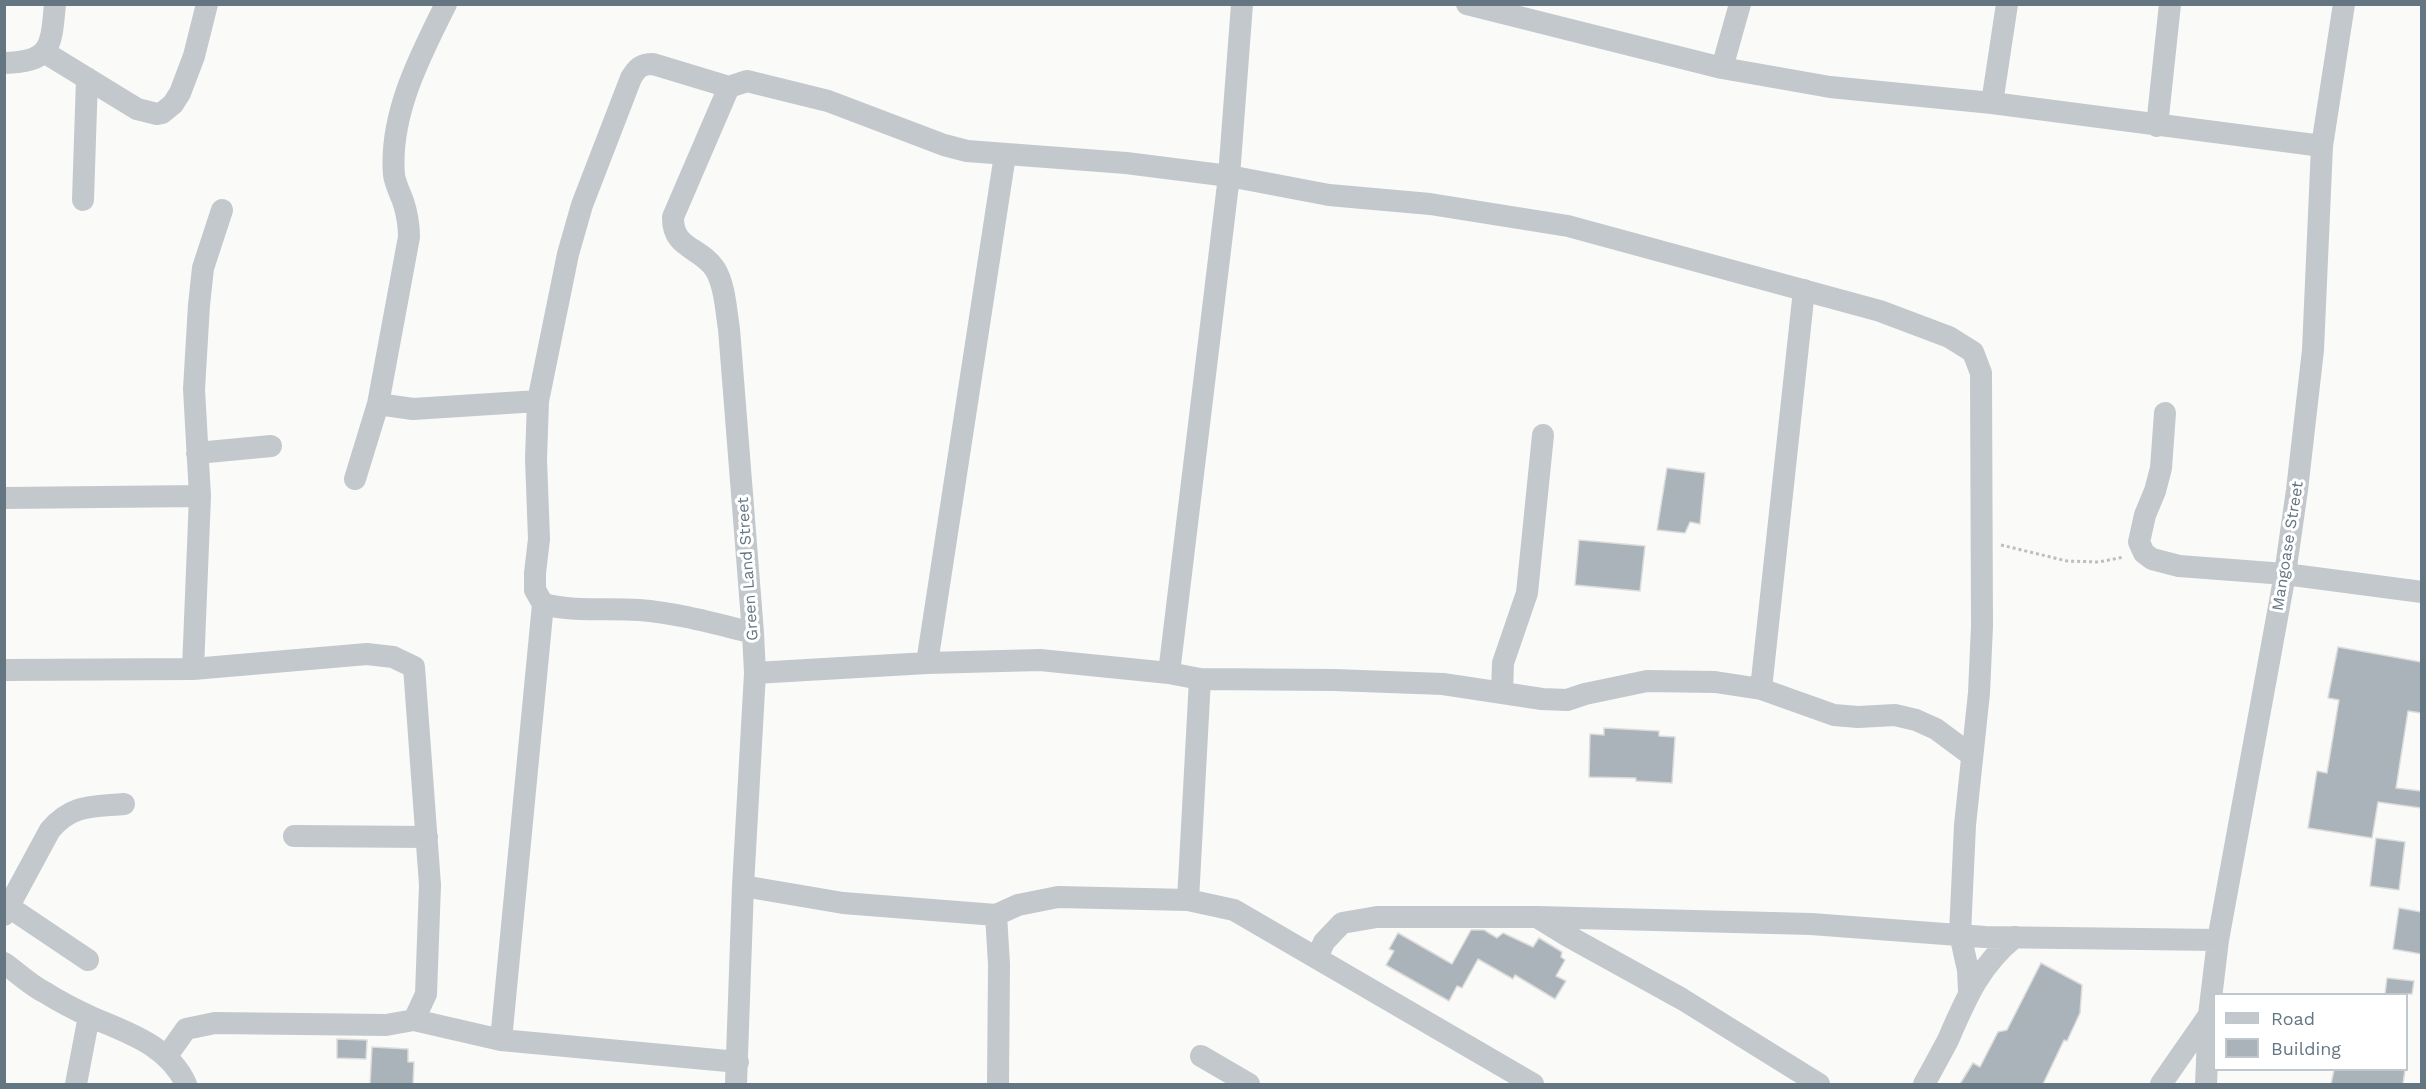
<!DOCTYPE html>
<html>
<head>
<meta charset="utf-8">
<style>
  body { margin:0 }
  #map { position:relative; width:2426px; height:1089px; overflow:hidden; background:#fafaf8; font-family:"Work Sans",sans-serif }
  canvas { display:block }
  .frame { position:absolute; inset:0; border:6px solid #657683; pointer-events:none }
  .legend { position:absolute; left:2213px; top:993px; width:195px; height:78px; box-sizing:border-box; background:#fff; border:2px solid #c1c8cd; margin:0; padding:8px 10px; list-style:none; font-size:18px; color:#657683 }
  .legend li { display:flex; align-items:center; gap:12px; height:30px }
  .legend b { width:30px; border:2px solid #c1c8cd }
</style>
</head>
<body>
<div id="map">
<canvas width="2426" height="1089"></canvas>
<div class="frame"></div>
<ul class="legend">
<li><b style="height:8px;background:#c3c8cc"></b>Road</li>
<li><b style="height:16px;background:#aab3b9"></b>Building</li>
</ul>
</div>
<script>
const g = document.querySelector('canvas').getContext('2d');
g.lineJoin = 'round';
function paint(path, color) {
  g.fillStyle = color;
  g.fill(path, 'evenodd');
}
function stroke(path, color, width, dash) {
  g.strokeStyle = color;
  g.lineWidth = width;
  g.lineCap = dash ? 'butt' : 'round';
  g.setLineDash(dash || []);
  g.stroke(path);
}
function label(font, color, halo, rows, align = 'center') {
  g.font = font + ' "Work Sans",sans-serif';
  g.lineWidth = 6;
  g.setLineDash([]);
  g.textBaseline = 'middle';
  g.strokeStyle = halo;
  g.fillStyle = color;
  for (const [text, x, y, turn = 0] of rows) {
    g.save();
    g.translate(x, y);
    g.rotate((+turn || 0) * Math.PI / 180);
    g.textAlign = isNaN(turn) ? turn : align;
    if (halo) g.strokeText(text, 0, 0);
    g.fillText(text, 0, 0);
    g.restore();
  }
}
const building = new Path2D(`
  M 1667,468 L 1705,473 L 1700,524 L 1690,522 L 1685,533 L 1657,530 Z
  M 1579,540 L 1645,546 L 1640,591 L 1575,585 Z
  M 2338,647 L 2421,662 L 2421,713 L 2408,711 L 2396,788 L 2421,791 L 2421,808 L 2378,802 L 2372,838 L 2308,828 L 2317,771 L 2327,773 L 2339,700 L 2328,698 Z
  M 1604,728 L 1659,731 L 1659,736 L 1675,737 L 1672,783 L 1636,781 L 1636,778 L 1589,777 L 1590,734 L 1604,735 Z
  M 2376,838 L 2405,842 L 2399,890 L 2370,886 Z
  M 2399,908 L 2421,912 L 2421,954 L 2393,949 Z
  M 1471,930 L 1484,930 L 1497,938 L 1503,933 L 1533,947 L 1539,938 L 1562,952 L 1561,957 L 1565,960 L 1556,976 L 1566,981 L 1555,999 L 1515,975 L 1513,979 L 1478,959 L 1462,988 L 1457,986 L 1449,1001 L 1386,965 L 1394,951 L 1389,949 L 1398,933 L 1452,964 Z
  M 2041,963 L 2082,985 L 2080,1013 L 2067,1041 L 2064,1040 L 2043,1084 L 1960,1084 L 1973,1063 L 1980,1067 L 1998,1032 L 2007,1030 Z
  M 2387,978 L 2414,981 L 2412,994 L 2385,994 Z
  M 337,1039 L 367,1040 L 366,1059 L 337,1058 Z
  M 372,1047 L 408,1049 L 408,1062 L 414,1062 L 413,1084 L 370,1084 Z
  M 2334,1070 L 2405,1070 L 2403,1084 L 2331,1084 Z`);
paint(building, '#aab3b9');
stroke(building, '#dcdcda', 1.5);
stroke(new Path2D(`
  M 2001,545 L 2067,561 L 2099,562 L 2124,557`), '#bbbfc2', 3, [3, 3]);
stroke(new Path2D(`
  M 1467,4 L 1722,68 L 1830,87 L 1992,103 L 2322,146
  M 44,52 L 137,109 L 157,114 L 162,113 L 173,104 L 180,93 L 194,56 L 207,4
  M 4,63 C 52,62 51,46 55,4
  M 1722,68 L 1740,4
  M 729,87 L 673,217 C 672,249 701,247 715,269 C 725,285 726,311 729,329 L 753,633 L 755,673 L 743,886 L 736,1084
  M 1992,103 L 2007,4
  M 2157,126 L 2170,4
  M 83,200 L 87,78
  M 378,404 L 413,409 L 538,401
  M 2165,413 L 2161,468 L 2155,491 L 2145,515 L 2139,542 L 2144,553 L 2152,559 L 2179,566 L 2285,574 L 2422,592
  M 197,453 L 271,446
  M 355,479 L 378,404 L 409,237 C 409,224 407,213 403,201 C 400,193 395,183 394,175 C 389,115 420,56 446,4
  M 4,498 L 200,496
  M 543,604 C 575,612 607,608 639,610 C 678,613 716,624 753,633
  M 927,663 L 1005,155
  M 193,669 L 200,496 L 194,389 L 199,305 L 203,268 L 222,210
  M 4,670 L 193,669 L 367,654 L 393,657 L 414,667 L 430,885 L 426,994 L 414,1020
  M 755,673 L 927,663 L 1040,660 L 1169,673 L 1200,679 L 1334,680 L 1443,684 L 1542,699 L 1567,700 L 1585,694 L 1647,681 L 1715,682 L 1761,689 L 1834,715 L 1858,717 L 1895,715 L 1916,720 L 1936,729 L 1971,755
  M 1169,673 L 1229,176 L 1242,4
  M 1761,689 L 1804,290
  M 1502,692 L 1503,663 L 1527,593 L 1543,435
  M 294,836 L 427,837
  M 743,886 L 843,903 L 996,915 L 1018,905 L 1058,897 L 1188,900 L 1234,910 L 1533,1084
  M 1188,900 L 1200,679
  M 9,907 L 88,960
  M 4,915 L 50,830 C 72,804 92,807 124,804
  M 996,915 L 999,964 L 998,1084
  M 1537,917 L 1568,936 L 1682,999 L 1819,1084
  M 1317,958 L 1324,942 L 1342,923 L 1377,917 L 1537,917 L 1811,924 L 1985,937 L 2218,940
  M 4,963 C 18,973 31,986 46,993 C 60,1002 76,1010 91,1017 C 128,1033 168,1045 186,1084
  M 501,1040 L 543,604 L 535,590 L 535,573 L 539,539 L 536,459 L 538,401 L 568,254 L 582,205 L 631,78 C 637,68 641,64 653,64 L 729,87 L 747,81 L 828,101 L 944,145 L 967,151 L 1126,163 L 1229,176 L 1329,195 L 1430,204 L 1568,226 L 1880,311 L 1949,337 L 1973,352 L 1981,373 L 1982,626 L 1979,693 L 1965,825 L 1960,934 L 1968,970 L 1969,991
  M 167,1056 L 186,1029 L 215,1023 L 386,1025 L 414,1020 L 501,1040 L 738,1062
  M 1201,1056 L 1249,1084
  M 76,1084 L 89,1016
  M 1924,1084 C 1932,1070 1940,1055 1948,1040 C 1966,999 1979,966 2015,937
  M 2161,1084 L 2209,1015
  M 2206,1084 L 2209,1015 L 2218,940 L 2285,574 L 2297,490 L 2313,350 L 2322,146 L 2344,4`), '#c3c8cc', 22);
label('16px', '#657683', '#fff', [
  ["Mangoase Street",2288,546,-81],
  ["Green Land Street",748,569,-94]
]);
</script>
</body>
</html>
